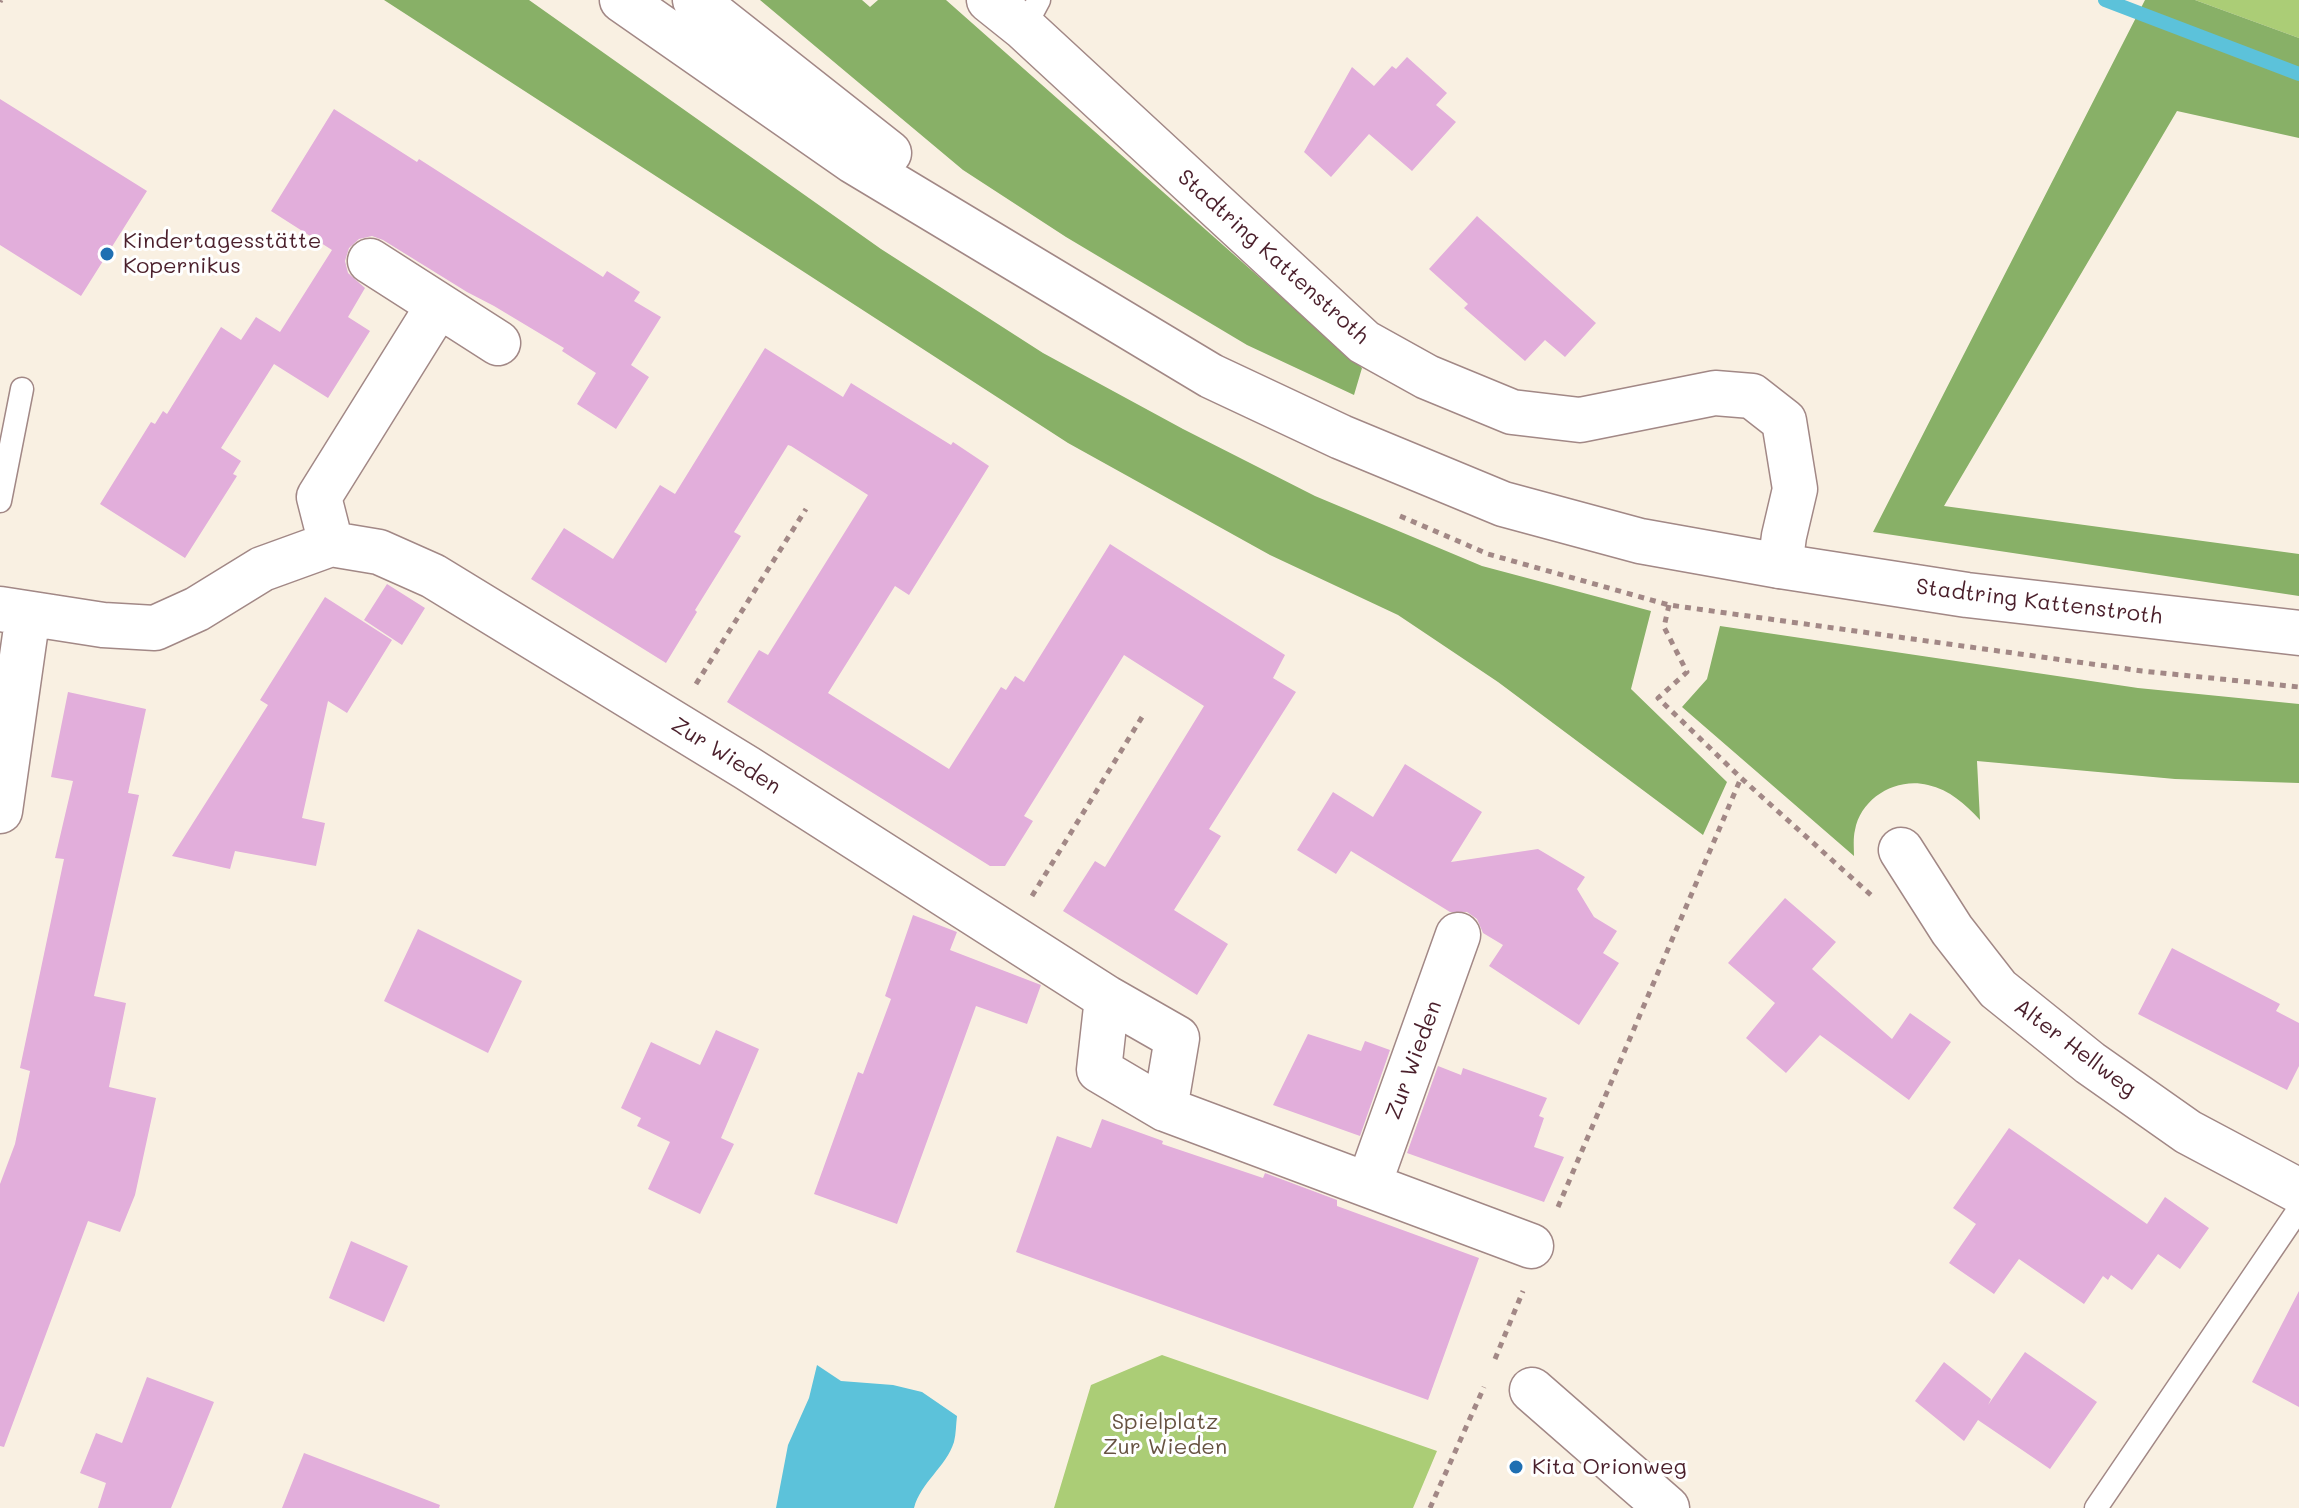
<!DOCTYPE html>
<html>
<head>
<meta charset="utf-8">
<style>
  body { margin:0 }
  canvas { display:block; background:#f9f0e2 }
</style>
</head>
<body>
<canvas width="2299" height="1508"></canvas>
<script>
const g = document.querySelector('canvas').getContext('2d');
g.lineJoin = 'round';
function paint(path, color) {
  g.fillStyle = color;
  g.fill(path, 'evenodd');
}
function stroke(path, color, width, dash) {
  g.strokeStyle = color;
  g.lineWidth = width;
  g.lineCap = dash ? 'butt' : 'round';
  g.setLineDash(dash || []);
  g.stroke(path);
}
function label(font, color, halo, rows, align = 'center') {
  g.font = font + ' Mali,sans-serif';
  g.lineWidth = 6;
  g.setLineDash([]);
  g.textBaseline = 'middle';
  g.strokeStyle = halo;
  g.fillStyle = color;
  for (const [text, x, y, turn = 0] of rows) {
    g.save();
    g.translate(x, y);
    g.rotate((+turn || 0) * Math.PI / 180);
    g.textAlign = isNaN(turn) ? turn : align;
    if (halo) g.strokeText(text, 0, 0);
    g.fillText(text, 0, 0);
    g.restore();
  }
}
paint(new Path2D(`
  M 2195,0 L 2299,0 L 2299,38 Z
  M 1162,1355 L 1437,1451 L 1413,1508 L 1054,1508 L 1091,1385 Z`), '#abcd76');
paint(new Path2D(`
  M 384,0 L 529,0 L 881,249 L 1043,353 L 1183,429 L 1315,496 L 1482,566 L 1651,611 L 1631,689 L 1727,782 L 1703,835 L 1498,682 L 1398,615 L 1270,555 L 1068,443 Z
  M 760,0 L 862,0 L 870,7 L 878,0 L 946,0 L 1362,368 L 1354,395 L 1247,345 L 1066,237 L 963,170 Z
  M 2145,0 L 2195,0 L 2299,38 L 2299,138 L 2177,111 L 1944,506 L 2299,554 L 2299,596 L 1873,532 Z
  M 1720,626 L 2138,688 L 2299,704 L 2299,783 L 2175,779 L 1977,761 L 1980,820 C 1965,804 1950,790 1928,785 C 1896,777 1861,798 1855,830 C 1853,838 1854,847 1854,856 L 1682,707 L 1707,679 Z`), '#88b067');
paint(new Path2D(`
  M 817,1365 L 841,1381 L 893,1385 L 922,1392 L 957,1416 C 956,1424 956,1434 954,1442 C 946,1467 921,1482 914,1508 L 776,1508 L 788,1445 L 809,1398 Z`), '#5cc2da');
stroke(new Path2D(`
  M 2105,0 L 2299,74`), '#5cc2da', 14);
paint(new Path2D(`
  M 1407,57 L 1447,93 L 1436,105 L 1456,122 L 1412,171 L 1369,134 L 1331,177 L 1304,152 L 1352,67 L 1374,86 L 1392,66 L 1396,69 Z
  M 0,99 L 147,191 L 81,296 L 0,245 Z
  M 334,109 L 417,162 L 419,159 L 603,277 L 607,271 L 640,292 L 634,301 L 661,317 L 631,365 L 649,377 L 616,429 L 577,404 L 596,373 L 562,351 L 564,348 L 494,306 L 467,292 L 383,240 L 372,236 L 359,239 L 349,248 L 345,261 L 348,273 L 365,288 L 348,317 L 370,331 L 328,398 L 274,364 L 221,448 L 241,461 L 233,474 L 237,476 L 185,558 L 100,504 L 151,422 L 155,424 L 163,411 L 167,414 L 221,327 L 241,340 L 256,317 L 280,332 L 332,250 L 271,211 Z
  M 1477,216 L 1596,323 L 1565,357 L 1545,340 L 1525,361 L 1464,308 L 1468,304 L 1429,269 Z
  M 765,348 L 843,397 L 851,383 L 951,445 L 953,442 L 989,466 L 909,595 L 895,586 L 828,693 L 949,769 L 1001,687 L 1006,690 L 1015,676 L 1024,682 L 1110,544 L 1285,655 L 1273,678 L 1296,692 L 1209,829 L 1221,836 L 1174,910 L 1228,944 L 1197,995 L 1063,911 L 1095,861 L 1105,867 L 1204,706 L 1124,655 L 1024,816 L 1033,821 L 1005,866 L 990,866 L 727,702 L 759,650 L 768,655 L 868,495 L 791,446 L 788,445 L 734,532 L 741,536 L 695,610 L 697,612 L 666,663 L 531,579 L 564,528 L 613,559 L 660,485 L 675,494 Z
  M 387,584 L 425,608 L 402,645 L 364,620 Z
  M 325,597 L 392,640 L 347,713 L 328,701 L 302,818 L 325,823 L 316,866 L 235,851 L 230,869 L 172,856 L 268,705 L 260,700 Z
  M 68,692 L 146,709 L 128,793 L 139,795 L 94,996 L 126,1003 L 109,1087 L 156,1098 L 135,1195 L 120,1232 L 88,1221 L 4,1447 L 0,1446 L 0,1184 L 15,1144 L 30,1071 L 20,1068 L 64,859 L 55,858 L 73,781 L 51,777 Z
  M 1405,764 L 1482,812 L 1451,862 L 1538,849 L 1585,877 L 1577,889 L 1594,917 L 1617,931 L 1603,953 L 1619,963 L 1579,1025 L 1489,966 L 1503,945 L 1483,933 L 1477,919 L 1467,912 L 1450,912 L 1351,851 L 1336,874 L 1297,850 L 1333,792 L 1373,817 Z
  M 1785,898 L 1836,942 L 1812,969 L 1892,1039 L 1910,1013 L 1951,1042 L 1909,1100 L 1820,1035 L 1786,1073 L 1746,1038 L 1775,1003 L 1728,963 Z
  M 913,915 L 957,932 L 950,950 L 1041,985 L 1027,1024 L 976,1006 L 897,1224 L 814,1194 L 858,1072 L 863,1074 L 891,999 L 885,996 Z
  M 418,929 L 522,981 L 488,1053 L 384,1001 Z
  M 2172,948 L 2280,1004 L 2276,1011 L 2299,1023 L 2299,1066 L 2287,1090 L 2138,1014 Z
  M 716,1030 L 759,1049 L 721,1138 L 734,1144 L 700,1214 L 648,1189 L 670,1142 L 637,1126 L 641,1118 L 621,1108 L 651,1042 L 700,1065 Z
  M 1308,1034 L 1361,1051 L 1365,1041 L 1390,1050 L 1360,1136 L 1273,1105 Z
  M 1438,1066 L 1461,1075 L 1463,1068 L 1547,1098 L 1539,1116 L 1544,1118 L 1534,1147 L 1564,1157 L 1544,1202 L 1407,1153 Z
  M 1102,1119 L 1163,1141 L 1162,1144 L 1263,1178 L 1265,1173 L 1337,1200 L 1337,1206 L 1479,1258 L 1428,1400 L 1016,1252 L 1057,1136 L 1091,1148 Z
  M 2009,1128 L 2147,1224 L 2165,1197 L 2209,1228 L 2180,1269 L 2158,1254 L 2132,1290 L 2111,1275 L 2108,1280 L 2103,1276 L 2084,1304 L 2019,1259 L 1994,1294 L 1949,1263 L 1976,1224 L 1953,1208 Z
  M 351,1241 L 408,1266 L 384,1322 L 329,1298 Z
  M 2299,1291 L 2299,1407 L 2252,1382 Z
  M 2025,1352 L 2097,1402 L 2050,1469 L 1978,1420 L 1964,1441 L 1915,1401 L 1944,1362 L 1991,1399 L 1988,1405 Z
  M 147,1377 L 214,1402 L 171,1508 L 98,1508 L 106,1483 L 80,1473 L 96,1433 L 122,1443 Z
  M 304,1453 L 440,1505 L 439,1508 L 282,1508 Z`), '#e2aedb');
const lane = new Path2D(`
  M 1024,28 L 1039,0
  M 0,501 L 22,389
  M 2096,1508 L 2299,1209`);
const street = new Path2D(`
  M 989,0 L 1024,28 L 1364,342 L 1427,377 L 1512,412 L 1580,420 L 1715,393 L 1752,396 L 1784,421 L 1795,489 L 1784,536 L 1780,566
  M 370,261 L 498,343
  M 331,544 L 319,497 L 438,306
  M 0,609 L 103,625 L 155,628 L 197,609 L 262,569 L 331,544 L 379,552 L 433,576 L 747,768 L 1107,998 L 1177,1038 L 1165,1109
  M 0,811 L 28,614
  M 1901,850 L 1952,930 L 1998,989 L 2090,1063 L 2188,1132 L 2299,1191
  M 1107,998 L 1099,1070 L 1165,1109 L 1531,1246
  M 1369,1184 L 1458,935
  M 1532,1390 L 1667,1508`);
const secondary = new Path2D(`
  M 622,0 L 853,161 L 1211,376 L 1341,437 L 1503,504 L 1640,541 L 1780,566 L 1967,595 L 2299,633
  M 695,0 L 889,153`);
stroke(lane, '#a28886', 25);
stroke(street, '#a28886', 47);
stroke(secondary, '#a28886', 47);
stroke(new Path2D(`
  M 0,2 L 1,0
  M 1400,516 L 1488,554 L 1669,605 L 2142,671 L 2299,687
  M 1669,605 L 1664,627 L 1687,672 L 1658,698 L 1741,778 L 1872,896
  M 696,684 L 806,509
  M 1032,896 L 1142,717
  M 1558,1207 L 1741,778
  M 1495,1359 L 1523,1291
  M 1430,1508 L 1484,1387`), '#a28886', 5, [6, 6]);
stroke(lane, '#fff', 22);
stroke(street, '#fff', 44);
stroke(secondary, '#fff', 44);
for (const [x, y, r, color] of [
  [107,254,8,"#1f6fb2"],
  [1516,1467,8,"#1f6fb2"]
]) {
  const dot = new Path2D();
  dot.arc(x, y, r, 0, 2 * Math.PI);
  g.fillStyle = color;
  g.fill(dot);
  stroke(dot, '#fff', 3);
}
label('22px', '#4a1f2b', '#fff', [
  ["Kindertagesstätte",123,241],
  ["Kopernikus",123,266],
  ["Kita Orionweg",1532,1467]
], 'left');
label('22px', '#4a1f2b', '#fff', [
  ["Stadtring Kattenstroth",1273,257,42],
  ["Stadtring Kattenstroth",2039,602,7],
  ["Zur Wieden",726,756,32],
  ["Alter Hellweg",2075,1048,37],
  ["Zur Wieden",1414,1060,-70]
]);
label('22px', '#675342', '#fff', [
  ["Spielplatz",1165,1422],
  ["Zur Wieden",1165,1447]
]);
</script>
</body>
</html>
